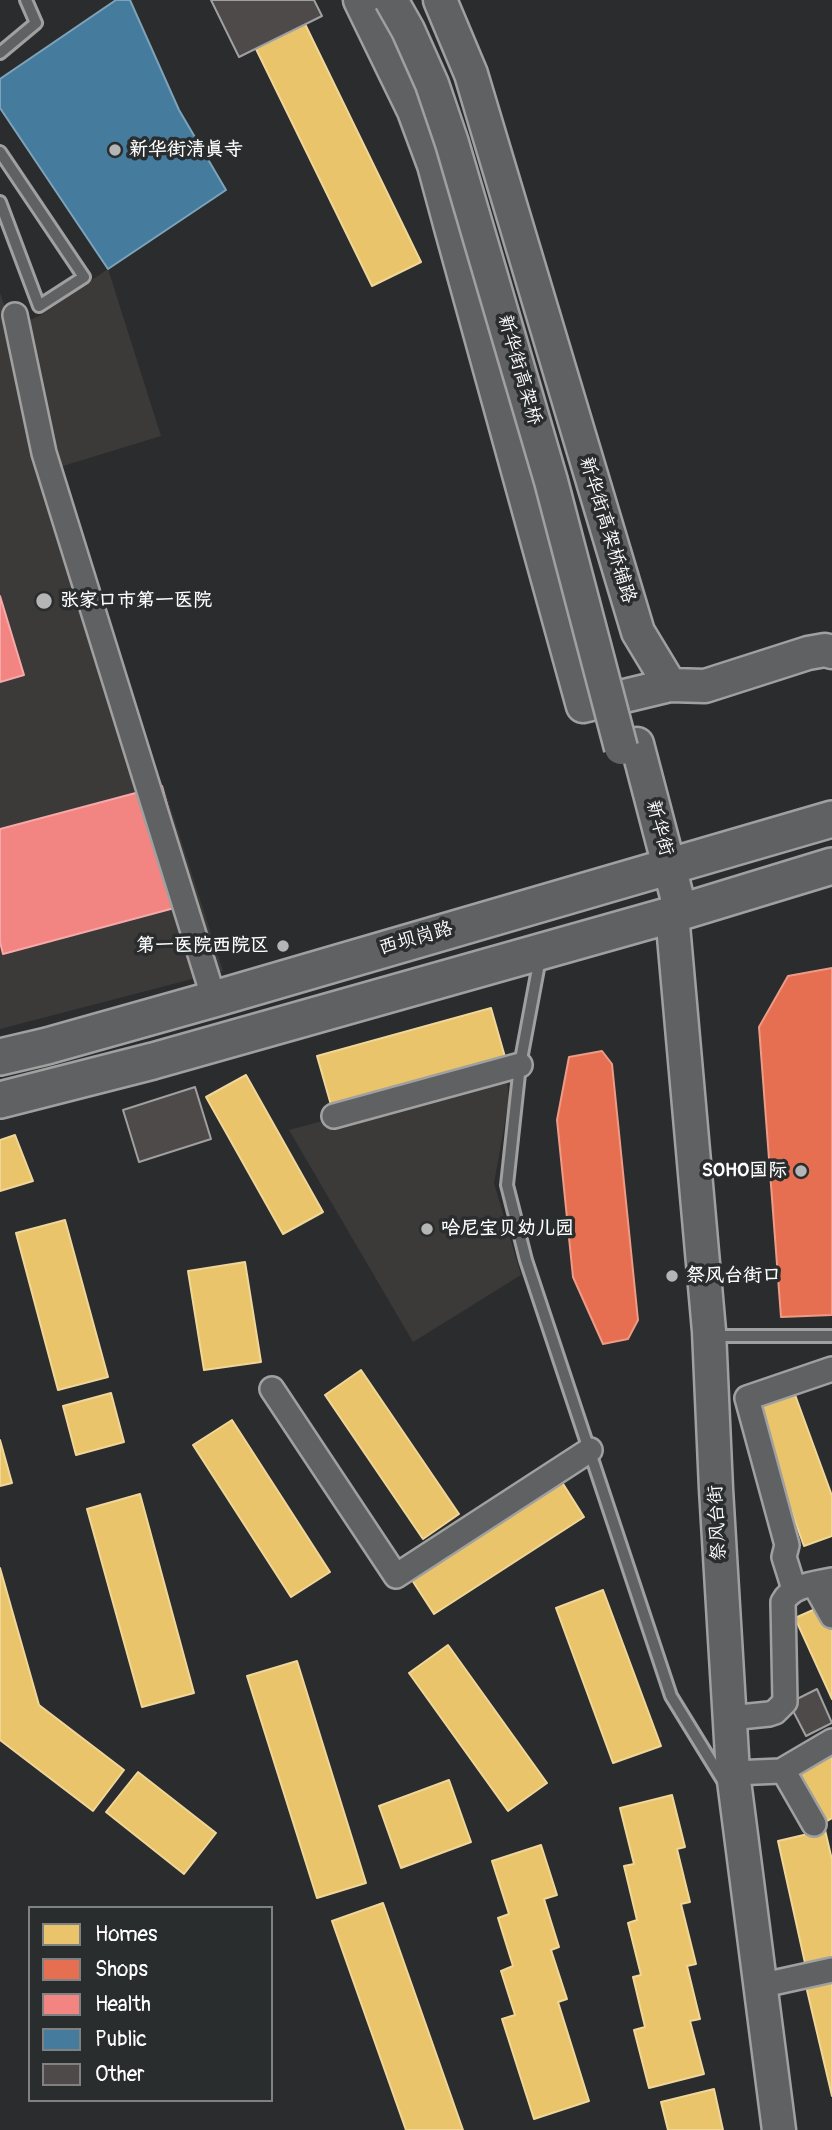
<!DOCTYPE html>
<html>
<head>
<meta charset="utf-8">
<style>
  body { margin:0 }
  #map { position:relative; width:832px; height:2130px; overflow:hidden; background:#2b2c2d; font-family:Pangolin,sans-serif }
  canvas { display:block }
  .legend { position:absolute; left:28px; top:1906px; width:245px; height:196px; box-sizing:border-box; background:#2a2d2e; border:2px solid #7f8182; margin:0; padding:9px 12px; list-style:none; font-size:21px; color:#fff }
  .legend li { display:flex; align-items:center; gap:14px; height:35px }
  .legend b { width:35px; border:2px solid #7f8182 }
</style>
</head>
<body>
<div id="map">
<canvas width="832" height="2130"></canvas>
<ul class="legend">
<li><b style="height:19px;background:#e9c46a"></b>Homes</li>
<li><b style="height:19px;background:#e76f51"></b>Shops</li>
<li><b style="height:19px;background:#f28482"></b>Health</li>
<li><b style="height:19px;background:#457b9d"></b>Public</li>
<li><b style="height:19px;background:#4d4a49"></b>Other</li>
</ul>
</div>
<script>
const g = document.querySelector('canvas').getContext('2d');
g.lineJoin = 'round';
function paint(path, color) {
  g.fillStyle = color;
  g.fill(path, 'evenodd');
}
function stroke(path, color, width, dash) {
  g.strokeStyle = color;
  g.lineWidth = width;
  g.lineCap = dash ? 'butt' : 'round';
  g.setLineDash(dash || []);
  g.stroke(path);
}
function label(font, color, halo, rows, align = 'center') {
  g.font = font + ' Pangolin,"LXGW WenKai TC",sans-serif';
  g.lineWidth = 7;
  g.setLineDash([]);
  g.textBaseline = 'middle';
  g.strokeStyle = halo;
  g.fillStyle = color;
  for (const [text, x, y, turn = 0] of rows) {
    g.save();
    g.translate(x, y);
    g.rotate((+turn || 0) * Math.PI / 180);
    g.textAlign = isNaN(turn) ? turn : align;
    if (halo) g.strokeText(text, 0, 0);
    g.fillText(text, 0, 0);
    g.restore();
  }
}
paint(new Path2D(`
  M 108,269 L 161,436 L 50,470 L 149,787 L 164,787 L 223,971 L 0,1029 L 0,293 L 12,328 L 41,315 Z
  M 506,1071 L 509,1100 L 494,1183 L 521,1275 L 413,1342 L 289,1130 Z`), '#3c3a39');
const homes = new Path2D(`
  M 305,24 L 421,262 L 372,286 L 256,49 Z
  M 491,1008 L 507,1064 L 333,1112 L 317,1056 Z
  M 246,1075 L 323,1212 L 283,1234 L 206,1097 Z
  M 15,1135 L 33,1181 L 0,1191 L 0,1140 Z
  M 65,1220 L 108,1377 L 58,1390 L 16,1233 Z
  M 245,1262 L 261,1362 L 204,1370 L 188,1271 Z
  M 361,1370 L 459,1514 L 423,1539 L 325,1395 Z
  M 794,1392 L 832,1496 L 832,1536 L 804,1546 L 754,1406 Z
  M 111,1393 L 124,1442 L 76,1455 L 63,1406 Z
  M 232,1420 L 330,1572 L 291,1597 L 193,1445 Z
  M 0,1440 L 12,1483 L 0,1486 Z
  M 560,1479 L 584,1517 L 434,1614 L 410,1577 Z
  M 140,1494 L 194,1693 L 142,1707 L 87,1509 Z
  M 0,1568 L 39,1705 L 124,1770 L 93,1811 L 0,1740 Z
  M 603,1590 L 661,1746 L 613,1763 L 556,1608 Z
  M 822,1606 L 832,1628 L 832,1699 L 795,1618 Z
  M 448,1645 L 547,1783 L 508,1811 L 409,1673 Z
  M 297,1661 L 366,1883 L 317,1898 L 247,1676 Z
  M 829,1751 L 832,1756 L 832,1818 L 822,1824 L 793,1772 Z
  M 138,1772 L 216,1833 L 184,1874 L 106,1812 Z
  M 449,1780 L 471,1842 L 401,1868 L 379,1806 Z
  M 672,1795 L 685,1847 L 677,1849 L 690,1902 L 681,1904 L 696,1964 L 687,1966 L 700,2019 L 690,2021 L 704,2074 L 649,2088 L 634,2030 L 645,2027 L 633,1977 L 641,1975 L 628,1923 L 637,1920 L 624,1866 L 634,1864 L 620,1808 Z
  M 825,1830 L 832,1860 L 832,1957 L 805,1963 L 778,1841 Z
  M 541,1845 L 557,1895 L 544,1899 L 559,1947 L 551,1950 L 567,1999 L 558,2002 L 589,2101 L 534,2119 L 502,2019 L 515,2015 L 501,1971 L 513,1966 L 498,1918 L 509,1914 L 492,1861 Z
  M 383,1903 L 463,2130 L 406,2130 L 332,1921 Z
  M 832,1980 L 832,2096 L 806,1986 Z
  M 714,2089 L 723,2130 L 668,2130 L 661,2102 Z`);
paint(homes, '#e9c46a');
stroke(homes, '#f0d697', 2);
const shops = new Path2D(`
  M 832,968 L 832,1315 L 781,1317 L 759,1027 L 788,976 Z
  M 602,1051 L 612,1064 L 638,1320 L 628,1339 L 603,1344 L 573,1277 L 557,1120 L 569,1057 Z`);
paint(shops, '#e76f51');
stroke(shops, '#ee9a85', 2);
const health = new Path2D(`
  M 0,596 L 24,675 L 0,682 Z
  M 162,786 L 193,903 L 3,954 L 0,942 L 0,829 Z`);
paint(health, '#f28482');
stroke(health, '#f6a9a8', 2);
const public = new Path2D(`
  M 116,0 L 130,0 L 179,110 L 226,190 L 108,269 L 0,108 L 0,79 Z`);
paint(public, '#457b9d');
stroke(public, '#7da3ba', 2);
const building = new Path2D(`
  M 211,0 L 314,0 L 322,16 L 239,57 Z
  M 195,1087 L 211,1139 L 139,1162 L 123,1110 Z
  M 817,1689 L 832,1723 L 806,1736 L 789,1703 Z`);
paint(building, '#4d4a49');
stroke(building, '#a0a0a0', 2);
const lane = new Path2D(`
  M 0,53 L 36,23 L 26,0
  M 0,152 L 84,277 L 39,306 L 0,202
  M 540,958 L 520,1065 L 507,1185 L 526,1260 L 671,1696 L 725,1784
  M 712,1336 L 832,1336`);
const street = new Path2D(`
  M 15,315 L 44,453 L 214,999
  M 334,1116 L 520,1065
  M 272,1389 L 396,1576 L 590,1450
  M 814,1584 L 832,1616
  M 794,1589 L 784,1557 L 787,1545 L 747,1398 L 832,1369
  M 730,1718 L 769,1714 L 775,1712 L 785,1702 L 783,1602 C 792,1585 814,1584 832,1580
  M 783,1770 L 814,1824
  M 733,1773 L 781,1771 L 832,1741
  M 759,1986 L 832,1970`);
const secondary = new Path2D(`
  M 360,0 L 414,111 L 434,165 L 450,224 L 471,219
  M 440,0 L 471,74 L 638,632 L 670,685 L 705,686 L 808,653 L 825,650 L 832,652
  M 450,224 L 583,706 L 670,685
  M 637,744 L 681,912
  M 672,914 L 709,1331 L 716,1489 L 733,1773 L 779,2130`);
const primary = new Path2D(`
  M 0,1057 L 47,1046 L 214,999 L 832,819
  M 0,1100 L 153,1061 L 681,912 L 832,866`);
stroke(lane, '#a0a0a0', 16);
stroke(street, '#a0a0a0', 28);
stroke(secondary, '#a0a0a0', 37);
stroke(primary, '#a0a0a0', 40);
stroke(lane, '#606162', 10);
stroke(street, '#606162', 23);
stroke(secondary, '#606162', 32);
stroke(primary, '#606162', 35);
const secondaryBridge = new Path2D(`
  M 391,0 L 408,30 L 432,84 L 452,143 L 551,481 L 621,748`);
stroke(secondaryBridge, '#a0a0a0', 37, []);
stroke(secondaryBridge, '#606162', 32);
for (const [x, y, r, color] of [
  [115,150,7,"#b5b5b6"],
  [44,601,9,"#b5b5b6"],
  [283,946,7,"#b5b5b6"],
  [801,1171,7,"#b5b5b6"],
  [427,1229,7,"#b5b5b6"],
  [672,1276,7,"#b5b5b6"]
]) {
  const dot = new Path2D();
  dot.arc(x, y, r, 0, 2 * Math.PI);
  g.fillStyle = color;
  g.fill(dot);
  stroke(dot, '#2a2d2e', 2.5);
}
label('bold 19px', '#fff', '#2a2d2e', [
  ["新华街清真寺",129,150],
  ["张家口市第一医院",60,601],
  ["第一医院西院区",269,946,"right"],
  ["SOHO国际",787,1171,"right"],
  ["哈尼宝贝幼儿园",441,1229],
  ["祭风台街口",686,1276]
], 'left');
label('19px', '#fff', '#2a2d2e', [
  ["新华街高架桥",519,370,74],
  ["新华街高架桥辅路",607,530,73],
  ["新华街",659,828,75],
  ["西坝岗路",416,939,-16],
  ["祭风台街",718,1523,-93]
]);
</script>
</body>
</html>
